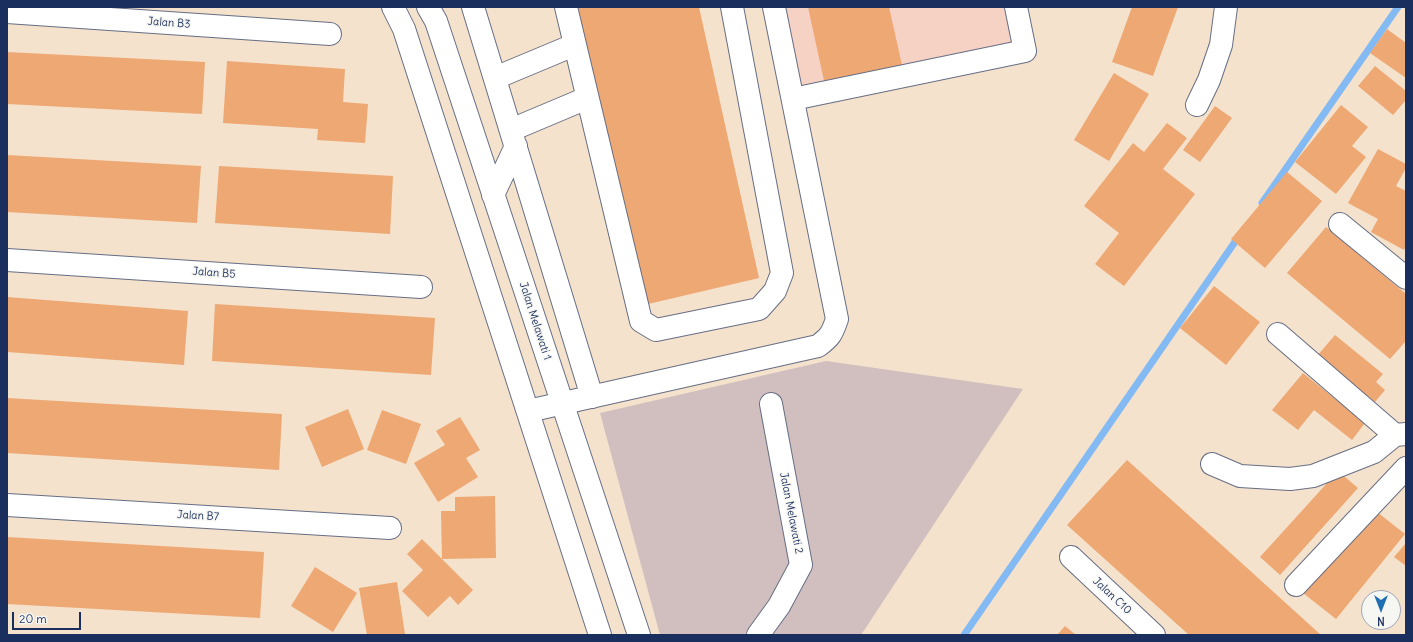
<!DOCTYPE html>
<html>
<head>
<meta charset="utf-8">
<style>
  body { margin:0 }
  #map { position:relative; width:1413px; height:642px; overflow:hidden; background:#f4e2cc; font-family:Delius,sans-serif }
  canvas { display:block }
  .frame { position:absolute; inset:0; border:8px solid #1b2f5e; pointer-events:none }
  .north { position:absolute; left:1361px; top:590px; width:40px; height:40px; box-sizing:border-box; background:#f6f6f2; border:1px solid #9ea6b7; border-radius:50%; rotate:180deg; font-size:11px; font-weight:700; line-height:16px; text-align:center; color:#1b2f5e }
  .north::after { content:''; display:block; margin:auto; width:14px; height:18px; background:#1f6fb2; clip-path:polygon(50% 0,100% 100%,50% 72%,0 100%) }
  .scale { position:absolute; left:12px; top:612px; width:69px; height:18px; box-sizing:border-box; border:2px solid #1b2f5e; border-top:0; padding-left:5px; font-size:12px; line-height:14px; white-space:nowrap; color:#1b2f5e; -webkit-text-stroke:3px #f6f6f2; paint-order:stroke }
</style>
</head>
<body>
<div id="map">
<canvas width="1413" height="642"></canvas>
<div class="frame"></div>
<div class="north">N</div>
<div class="scale">20 m</div>
</div>
<script>
const g = document.querySelector('canvas').getContext('2d');
g.lineJoin = 'round';
function paint(path, color) {
  g.fillStyle = color;
  g.fill(path, 'evenodd');
}
function stroke(path, color, width, dash) {
  g.strokeStyle = color;
  g.lineWidth = width;
  g.lineCap = dash ? 'butt' : 'round';
  g.setLineDash(dash || []);
  g.stroke(path);
}
function label(font, color, halo, rows, align = 'center') {
  g.font = font + ' Delius,sans-serif';
  g.lineWidth = 3;
  g.setLineDash([]);
  g.textBaseline = 'middle';
  g.strokeStyle = halo;
  g.fillStyle = color;
  for (const [text, x, y, turn = 0] of rows) {
    g.save();
    g.translate(x, y);
    g.rotate((+turn || 0) * Math.PI / 180);
    g.textAlign = isNaN(turn) ? turn : align;
    if (halo) g.strokeText(text, 0, 0);
    g.fillText(text, 0, 0);
    g.restore();
  }
}
paint(new Path2D(`
  M 783,7 L 1008,7 L 1016,44 L 800,90 Z`), '#f6d2c5');
paint(new Path2D(`
  M 826,361 L 1023,389 L 861,635 L 660,635 L 600,413 Z`), '#d1bfbf');
stroke(new Path2D(`
  M 1262,203 L 1398,7
  M 964,635 L 1239,236`), '#84baf3', 7);
paint(new Path2D(`
  M 577,7 L 699,7 L 759,278 L 644,305 Z
  M 808,7 L 889,7 L 902,65 L 824,81 Z
  M 1132,7 L 1178,7 L 1153,76 L 1112,62 Z
  M 1387,29 L 1406,43 L 1406,78 L 1370,53 Z
  M 7,52 L 205,62 L 202,114 L 7,104 Z
  M 227,61 L 345,69 L 343,102 L 368,104 L 365,143 L 317,140 L 318,129 L 223,123 Z
  M 1375,66 L 1406,91 L 1406,100 L 1393,115 L 1358,86 Z
  M 1114,73 L 1149,94 L 1109,161 L 1074,140 Z
  M 1341,105 L 1368,127 L 1352,146 L 1366,157 L 1336,194 L 1295,162 Z
  M 1215,106 L 1232,118 L 1200,162 L 1183,150 Z
  M 1167,123 L 1187,138 L 1163,169 L 1195,194 L 1124,286 L 1095,264 L 1119,233 L 1084,206 L 1133,143 L 1144,152 Z
  M 1378,149 L 1406,164 L 1406,168 L 1396,186 L 1406,191 L 1406,246 L 1404,250 L 1371,232 L 1378,219 L 1348,203 Z
  M 7,155 L 201,166 L 197,223 L 7,212 Z
  M 219,166 L 393,176 L 390,234 L 215,223 Z
  M 1287,172 L 1322,201 L 1265,268 L 1231,239 Z
  M 1326,227 L 1406,294 L 1406,341 L 1390,359 L 1287,273 Z
  M 1214,286 L 1260,322 L 1226,365 L 1180,328 Z
  M 7,297 L 188,311 L 184,365 L 7,352 Z
  M 215,304 L 435,318 L 431,375 L 212,361 Z
  M 1335,335 L 1383,374 L 1376,382 L 1385,390 L 1375,402 L 1317,356 Z
  M 1303,373 L 1365,423 L 1352,440 L 1314,410 L 1298,430 L 1272,410 Z
  M 7,398 L 282,414 L 279,470 L 7,453 Z
  M 348,409 L 364,449 L 322,467 L 305,427 Z
  M 382,410 L 421,424 L 406,464 L 367,450 Z
  M 460,417 L 480,450 L 466,458 L 478,477 L 438,502 L 414,463 L 445,445 L 436,431 Z
  M 1127,460 L 1214,538 L 1321,635 L 1189,635 L 1067,525 Z
  M 1338,471 L 1358,488 L 1280,575 L 1260,557 Z
  M 495,496 L 496,558 L 442,559 L 441,511 L 455,511 L 455,497 Z
  M 1372,508 L 1405,534 L 1336,619 L 1303,593 Z
  M 7,537 L 264,552 L 260,618 L 7,604 Z
  M 422,539 L 473,590 L 458,605 L 450,596 L 428,617 L 402,591 L 423,570 L 407,554 Z
  M 1406,543 L 1406,566 L 1394,557 Z
  M 315,567 L 357,593 L 333,632 L 291,606 Z
  M 397,582 L 405,634 L 396,635 L 367,635 L 359,588 Z
  M 1065,626 L 1076,635 L 1057,635 Z`), '#eea873');
const minor = new Path2D(`
  M 393,7 L 404,29 L 600,635
  M 428,7 L 436,21 L 639,635
  M 473,7 L 592,397
  M 566,7 L 641,321 L 656,330 L 759,309 L 775,291 L 782,273 L 732,7
  M 7,12 L 330,34
  M 495,78 L 574,45
  M 793,99 L 1025,51 L 1016,7
  M 1197,105 L 1209,80 L 1221,45 L 1226,7
  M 511,130 L 587,98
  M 493,195 L 516,146
  M 1340,224 L 1406,278
  M 7,260 L 421,287
  M 1278,334 L 1395,435
  M 528,411 L 818,346 C 830,337 832,334 837,319 L 774,7
  M 1212,464 L 1240,476 L 1290,479 L 1313,476 L 1374,452 L 1395,435 L 1406,434
  M 7,505 L 390,528
  M 1071,557 L 1154,635
  M 1296,585 L 1406,468
  M 758,635 L 779,606 L 801,565 L 771,404`);
stroke(minor, '#676e84', 24);
stroke(minor, '#fff', 22);
label('11px', '#1b2f5e', '#f6f6f2', [
  ["Jalan B3",169,23,4],
  ["Jalan B5",214,273,4],
  ["Jalan Melawati 1",535,321,72],
  ["Jalan Melawati 2",791,513,79],
  ["Jalan B7",198,516,3],
  ["Jalan C10",1112,596,43]
]);
</script>
</body>
</html>
